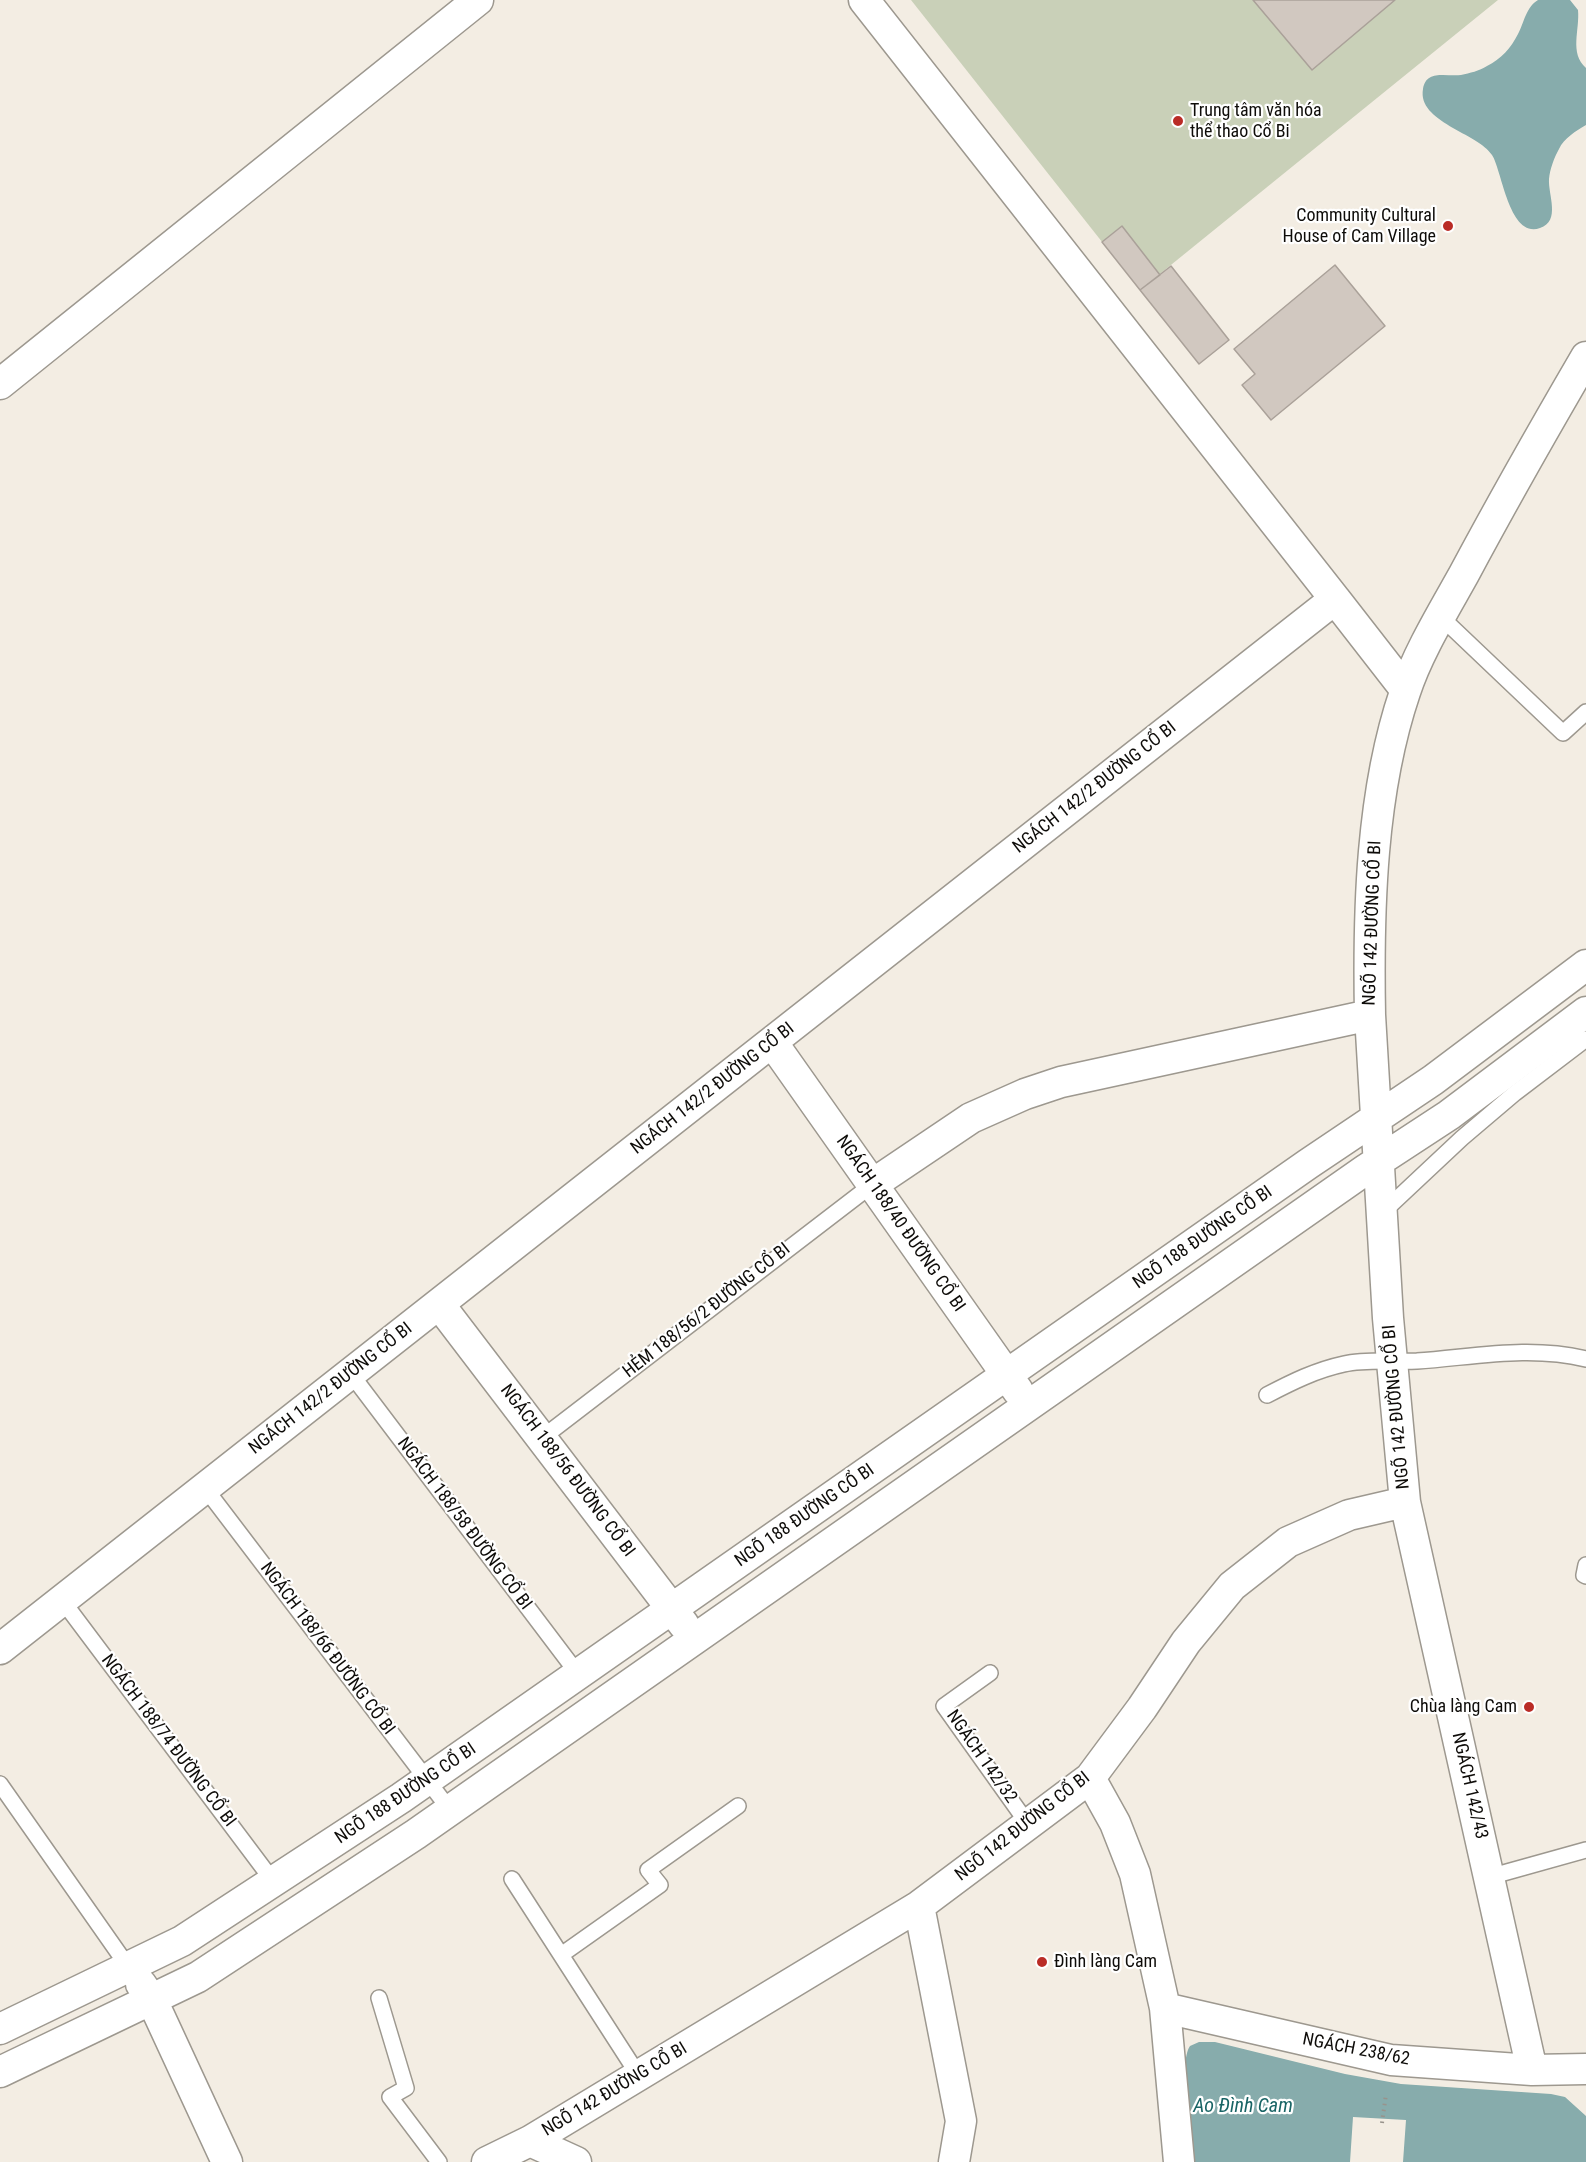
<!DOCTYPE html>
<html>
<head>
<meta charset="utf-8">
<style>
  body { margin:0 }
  canvas { display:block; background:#f3ede3 }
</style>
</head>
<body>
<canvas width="1586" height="2162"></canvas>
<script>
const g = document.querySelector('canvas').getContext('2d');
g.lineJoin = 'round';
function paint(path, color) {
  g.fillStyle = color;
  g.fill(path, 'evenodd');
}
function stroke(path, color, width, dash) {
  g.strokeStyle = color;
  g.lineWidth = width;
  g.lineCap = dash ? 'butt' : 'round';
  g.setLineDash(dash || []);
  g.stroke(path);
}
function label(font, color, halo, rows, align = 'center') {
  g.font = font + ' "Roboto Condensed",sans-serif';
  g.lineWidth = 4.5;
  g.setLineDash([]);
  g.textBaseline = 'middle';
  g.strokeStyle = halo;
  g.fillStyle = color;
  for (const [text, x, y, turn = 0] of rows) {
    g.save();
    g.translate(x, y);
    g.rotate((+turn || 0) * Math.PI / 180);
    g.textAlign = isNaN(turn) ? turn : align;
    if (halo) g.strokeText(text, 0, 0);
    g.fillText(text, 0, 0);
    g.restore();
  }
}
paint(new Path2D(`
  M 911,0 L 1498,0 L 1140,290 Z`), '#c9d0b8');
paint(new Path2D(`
  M 1538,0 L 1570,0 L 1578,10 C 1580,30 1569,53 1586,68 L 1586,125 C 1576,131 1564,138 1559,149 C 1554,158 1550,169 1549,179 C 1548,195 1561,221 1540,228 C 1509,239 1502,170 1492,155 C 1478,133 1417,122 1423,89 C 1426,69 1447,77 1461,75 C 1470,73 1479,71 1487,66 C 1501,59 1511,48 1518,34 C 1524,23 1526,7 1538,0 Z
  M 1199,2042 L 1215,2042 L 1345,2074 L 1401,2084 L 1551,2094 L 1565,2097 L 1586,2116 L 1586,2162 L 1403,2162 L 1406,2120 L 1353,2117 L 1350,2162 L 1192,2162 C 1190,2138 1178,2063 1190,2046 Z`), '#87acac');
const building = new Path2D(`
  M 1253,0 L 1395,0 L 1312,70 Z
  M 1122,226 L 1160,275 L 1140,290 L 1102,242 Z
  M 1335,265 L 1385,326 L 1271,420 L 1242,385 L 1255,374 L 1234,349 Z
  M 1171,266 L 1229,340 L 1199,364 L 1140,290 Z`);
paint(building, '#d1c8c0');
stroke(building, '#aaa199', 1.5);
const lane = new Path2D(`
  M 1441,617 L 1563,733 L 1586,712
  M 1382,1213 L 1462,1138 L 1515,1093 L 1586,1039
  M 351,1374 L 578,1674
  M 1267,1395 C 1292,1382 1316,1370 1344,1364 C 1366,1359 1394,1362 1417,1361 C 1475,1357 1529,1345 1586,1359
  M 542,1438 L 873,1184
  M 205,1488 L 450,1810
  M 1586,1565 L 1584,1575 L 1586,1576
  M 62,1600 L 273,1881
  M 990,1673 L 944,1706 L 1028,1824
  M 0,1784 L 129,1968
  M 1489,1877 L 1586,1850
  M 512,1879 L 561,1955
  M 379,1998 L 406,2088 L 390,2097 L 439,2162
  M 639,2076 L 561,1955 L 660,1885 L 648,1870 L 738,1806`);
const street = new Path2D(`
  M 864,0 L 1335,599
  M 0,384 L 478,0
  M 772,1042 L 1018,1391
  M 873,1184 L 971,1118 L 1025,1094 L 1061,1082 L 1370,1015
  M 439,1304 L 684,1625
  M 1405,1502 L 1532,2070
  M 0,1649 L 1335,599 L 1405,689
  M 1090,1778 L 1115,1823 L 1135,1874 L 1165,2008 L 1179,2162
  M 919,1906 L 961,2121 L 954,2162
  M 141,1984 L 152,2000 L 227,2162
  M 1165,2008 L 1391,2060 L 1532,2070 L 1586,2069
  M 0,2029 L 182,1941 L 401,1798 L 1308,1164 L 1433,1080 L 1586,965
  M 0,2072 L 198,1977 L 416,1834 L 1365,1170 L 1449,1115 L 1586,1012
  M 530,2141 L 576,2162
  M 487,2162 L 530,2141 L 919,1906 L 1090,1778 L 1142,1708 L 1186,1642 L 1232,1586 L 1288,1542 L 1349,1515 L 1405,1502 L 1388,1318 L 1370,1015 C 1368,910 1371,792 1405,692 C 1417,654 1444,610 1464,574 C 1503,501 1544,429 1586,357`);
stroke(lane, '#9d988f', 18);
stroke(street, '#9d988f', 33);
stroke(new Path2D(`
  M 1382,2123 L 1386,2094`), '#98938c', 4, [1.5, 4.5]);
stroke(lane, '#fff', 15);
stroke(street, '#fff', 30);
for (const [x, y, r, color] of [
  [1178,121,6,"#ba2c26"],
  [1448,226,6,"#ba2c26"],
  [1529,1707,6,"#ba2c26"],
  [1042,1962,6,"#ba2c26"]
]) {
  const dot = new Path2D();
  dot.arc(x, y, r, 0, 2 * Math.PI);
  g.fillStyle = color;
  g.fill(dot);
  stroke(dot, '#fff', 2);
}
label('18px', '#0e0c09', '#fff', [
  ["Trung tâm văn hóa",1190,111],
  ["thể thao Cổ Bi",1190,132],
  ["Community Cultural",1436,216,"right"],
  ["House of Cam Village",1436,237,"right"],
  ["Chùa làng Cam",1517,1707,"right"],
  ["Đình làng Cam",1054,1962]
], 'left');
label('18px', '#0e0c09', '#fff', [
  ["NGÁCH 142/2 ĐƯỜNG CỔ BI",1095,788,-38],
  ["NGÕ 142 ĐƯỜNG CỔ BI",1373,923,-88],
  ["NGÁCH 142/2 ĐƯỜNG CỔ BI",713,1089,-38],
  ["NGÁCH 188/40 ĐƯỜNG CỔ BI",900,1224,55],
  ["NGÕ 188 ĐƯỜNG CỔ BI",1203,1238,-35],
  ["HẺM 188/56/2 ĐƯỜNG CỔ BI",707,1311,-38],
  ["NGÁCH 142/2 ĐƯỜNG CỔ BI",331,1389,-38],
  ["NGÕ 142 ĐƯỜNG CỔ BI",1397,1407,-95],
  ["NGÁCH 188/56 ĐƯỜNG CỔ BI",567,1471,53],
  ["NGÕ 188 ĐƯỜNG CỔ BI",805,1516,-35],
  ["NGÁCH 188/58 ĐƯỜNG CỔ BI",464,1524,53],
  ["NGÁCH 188/66 ĐƯỜNG CỔ BI",327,1649,53],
  ["NGÁCH 188/74 ĐƯỜNG CỔ BI",168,1741,53],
  ["NGÁCH 142/32",981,1757,55],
  ["NGÁCH 142/43",1469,1786,77],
  ["NGÕ 188 ĐƯỜNG CỔ BI",406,1794,-34],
  ["NGÕ 142 ĐƯỜNG CỔ BI",1023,1827,-38],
  ["NGÁCH 238/62",1356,2050,11],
  ["NGÕ 142 ĐƯỜNG CỔ BI",615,2090,-31]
]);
label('italic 20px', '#186465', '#fff', [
  ["Ao Đình Cam",1243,2107]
]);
</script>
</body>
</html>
